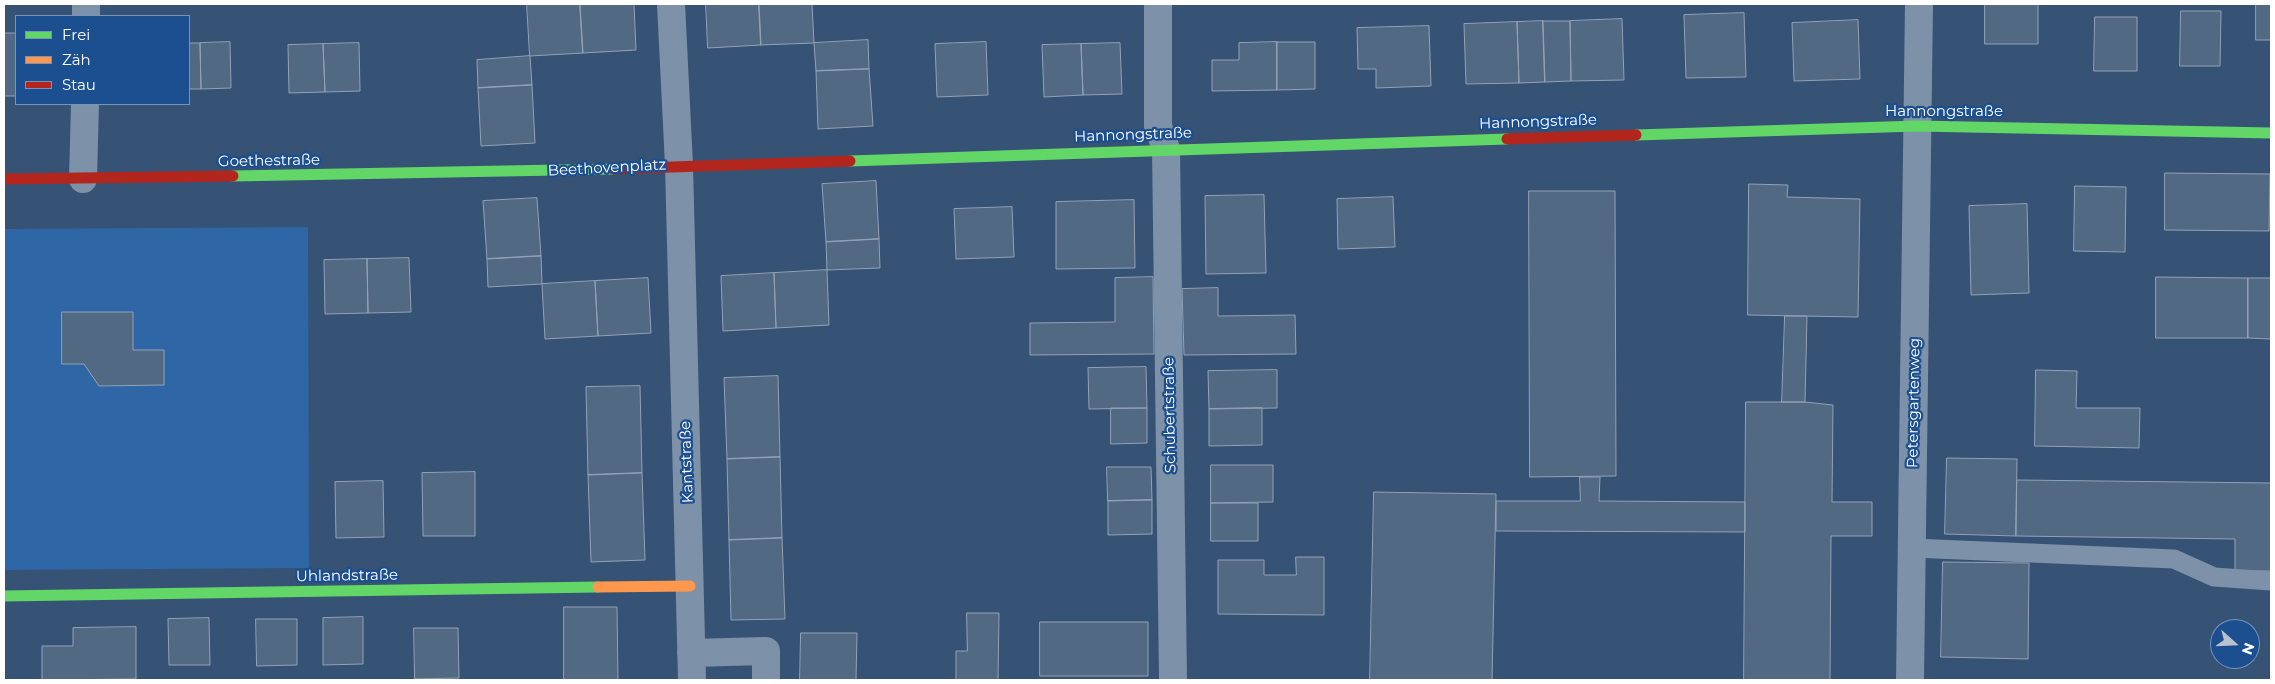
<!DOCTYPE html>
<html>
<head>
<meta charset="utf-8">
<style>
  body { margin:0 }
  #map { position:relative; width:2275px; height:684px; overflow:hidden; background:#365274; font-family:Montserrat,sans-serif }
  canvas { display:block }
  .frame { position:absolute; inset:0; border:5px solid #fff; pointer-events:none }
  .legend { position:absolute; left:15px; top:15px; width:175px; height:90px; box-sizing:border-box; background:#1b4f8f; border:1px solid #7695bc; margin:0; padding:6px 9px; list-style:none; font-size:15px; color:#fff }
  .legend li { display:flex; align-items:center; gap:10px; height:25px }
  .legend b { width:25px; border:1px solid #7695bc }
  .north { position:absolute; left:2210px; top:619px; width:50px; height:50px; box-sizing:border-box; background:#1b4f8f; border:1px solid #7695bc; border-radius:50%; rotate:110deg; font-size:14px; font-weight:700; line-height:20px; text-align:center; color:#fff }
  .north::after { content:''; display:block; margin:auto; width:18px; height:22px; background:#b9c2ce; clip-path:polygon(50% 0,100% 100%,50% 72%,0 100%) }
</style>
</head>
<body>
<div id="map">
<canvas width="2275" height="684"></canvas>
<div class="frame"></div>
<ul class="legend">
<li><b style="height:6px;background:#63d668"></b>Frei</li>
<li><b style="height:6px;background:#ff974d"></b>Zäh</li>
<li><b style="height:6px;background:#b3261e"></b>Stau</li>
</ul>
<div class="north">N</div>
</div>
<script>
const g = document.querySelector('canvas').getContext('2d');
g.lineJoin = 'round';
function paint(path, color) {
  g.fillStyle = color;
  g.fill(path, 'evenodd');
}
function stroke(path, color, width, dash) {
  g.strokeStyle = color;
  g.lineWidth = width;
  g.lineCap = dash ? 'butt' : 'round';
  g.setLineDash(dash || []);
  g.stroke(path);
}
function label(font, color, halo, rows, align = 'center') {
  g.font = font + ' Montserrat,sans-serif';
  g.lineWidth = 4.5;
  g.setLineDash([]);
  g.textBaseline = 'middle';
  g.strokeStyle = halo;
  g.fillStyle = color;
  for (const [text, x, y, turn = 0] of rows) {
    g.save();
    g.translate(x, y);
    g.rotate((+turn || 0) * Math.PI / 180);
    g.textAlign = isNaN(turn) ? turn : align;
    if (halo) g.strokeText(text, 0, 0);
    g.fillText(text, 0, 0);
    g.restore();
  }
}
paint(new Path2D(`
  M 308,227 L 309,568 L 4,570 L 4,229 Z`), '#2f66a5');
const building = new Path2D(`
  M 527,4 L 580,4 L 583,53 L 530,56 Z
  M 580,4 L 634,4 L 636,50 L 583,53 Z
  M 706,4 L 759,4 L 761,45 L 708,48 Z
  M 759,4 L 812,4 L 814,43 L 761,45 Z
  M 1985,4 L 2038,4 L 2038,44 L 1985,44 Z
  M 2256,4 L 2271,4 L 2271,40 L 2256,40 Z
  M 2181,11 L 2221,11 L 2220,66 L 2180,66 Z
  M 1744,13 L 1746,77 L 1686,78 L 1684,15 Z
  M 2095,17 L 2137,17 L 2137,71 L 2094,71 Z
  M 1622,19 L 1624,80 L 1571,81 L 1570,21 Z
  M 1858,20 L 1860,79 L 1794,81 L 1792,23 Z
  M 1543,21 L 1570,21 L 1571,81 L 1545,82 Z
  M 1543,21 L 1545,82 L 1519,83 L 1517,22 Z
  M 1517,22 L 1519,83 L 1466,84 L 1464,24 Z
  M 1429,26 L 1431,86 L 1376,88 L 1376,69 L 1358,69 L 1357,28 Z
  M 4,33 L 16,33 L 16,96 L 4,96 Z
  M 868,40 L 869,69 L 816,71 L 814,43 Z
  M 230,42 L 231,88 L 201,89 L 200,43 Z
  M 986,42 L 988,95 L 937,97 L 935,44 Z
  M 1277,42 L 1315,42 L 1315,89 L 1277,90 Z
  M 1277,42 L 1277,90 L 1212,91 L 1212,60 L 1239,60 L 1239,43 Z
  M 189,43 L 200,43 L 201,89 L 189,89 Z
  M 359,43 L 360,91 L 325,92 L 323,44 Z
  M 1120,43 L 1122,94 L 1083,95 L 1081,44 Z
  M 323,44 L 325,92 L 289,93 L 288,45 Z
  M 1081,44 L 1083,95 L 1044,97 L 1042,45 Z
  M 530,56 L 532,85 L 478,88 L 477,60 Z
  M 869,69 L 873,126 L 818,129 L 816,71 Z
  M 532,85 L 535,143 L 481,146 L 478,88 Z
  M 2165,173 L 2270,174 L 2269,231 L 2165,230 Z
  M 876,181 L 879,239 L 826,242 L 822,184 Z
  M 1749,184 L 1788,185 L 1787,197 L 1860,199 L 1858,317 L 1748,315 Z
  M 2075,186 L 2126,187 L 2125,252 L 2074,251 Z
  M 1529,191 L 1615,191 L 1616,476 L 1530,477 Z
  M 1264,195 L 1266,273 L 1206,274 L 1205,196 Z
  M 1393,197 L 1395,247 L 1338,249 L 1337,199 Z
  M 537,198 L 541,256 L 487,259 L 483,201 Z
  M 1134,200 L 1135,268 L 1056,269 L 1056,202 Z
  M 2027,204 L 2029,293 L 1971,295 L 1969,206 Z
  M 1012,207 L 1014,257 L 956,259 L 954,209 Z
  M 879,239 L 880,268 L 827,270 L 826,242 Z
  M 541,256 L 542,284 L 488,287 L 487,259 Z
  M 409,258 L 411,312 L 368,313 L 367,259 Z
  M 367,259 L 368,313 L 325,314 L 324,260 Z
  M 827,270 L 829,325 L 776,328 L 774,273 Z
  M 774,273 L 776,328 L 723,331 L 721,276 Z
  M 1153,277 L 1154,354 L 1030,355 L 1030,323 L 1115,322 L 1115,278 Z
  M 2156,277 L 2248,278 L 2248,338 L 2156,338 Z
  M 648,278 L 651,333 L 598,336 L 595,281 Z
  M 2248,278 L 2271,278 L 2271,339 L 2248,338 Z
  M 595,281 L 598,336 L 545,339 L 542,284 Z
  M 1218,288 L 1218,316 L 1295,315 L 1296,354 L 1184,355 L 1182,289 Z
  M 62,312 L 133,312 L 133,350 L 164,350 L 164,385 L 99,386 L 84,364 L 62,364 Z
  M 1785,316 L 1807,316 L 1805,402 L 1782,402 Z
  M 1146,367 L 1147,408 L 1089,409 L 1088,368 Z
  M 1277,370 L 1277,408 L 1209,409 L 1208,371 Z
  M 2036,370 L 2077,371 L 2076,408 L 2140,408 L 2139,448 L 2035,446 Z
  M 778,376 L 780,457 L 727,459 L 724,378 Z
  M 640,386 L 642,473 L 588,475 L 586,387 Z
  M 1746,402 L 1805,402 L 1833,405 L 1832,502 L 1872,502 L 1872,536 L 1831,536 L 1830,680 L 1744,680 Z
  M 1111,408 L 1147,408 L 1147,443 L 1111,444 Z
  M 1262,408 L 1262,445 L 1209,446 L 1209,409 Z
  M 780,457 L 782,538 L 729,540 L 727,459 Z
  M 1947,458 L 2017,459 L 2016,536 L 1945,534 Z
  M 1211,465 L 1273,465 L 1273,502 L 1211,503 Z
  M 1107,467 L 1151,467 L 1152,500 L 1108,501 Z
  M 475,472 L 475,536 L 423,536 L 422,473 Z
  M 642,473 L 645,560 L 591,562 L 588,475 Z
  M 1580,477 L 1600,477 L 1599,501 L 1745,502 L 1745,532 L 1496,531 L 1496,501 L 1580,501 Z
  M 2017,480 L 2271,483 L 2271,571 L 2235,571 L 2235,539 L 2016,536 Z
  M 383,481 L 384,537 L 336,538 L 335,482 Z
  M 1374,492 L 1496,494 L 1492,680 L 1370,680 Z
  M 1152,500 L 1152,534 L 1108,535 L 1108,501 Z
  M 1211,503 L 1258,503 L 1258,541 L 1211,541 Z
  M 782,538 L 785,619 L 731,620 L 729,540 Z
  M 1296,557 L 1324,557 L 1324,615 L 1218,614 L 1218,560 L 1264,560 L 1264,575 L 1296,575 Z
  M 1943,562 L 2029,563 L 2028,659 L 1941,657 Z
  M 564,607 L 617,607 L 618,680 L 564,680 Z
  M 967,613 L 999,613 L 998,680 L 956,680 L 956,651 L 967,651 Z
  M 363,617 L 363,664 L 323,665 L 323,618 Z
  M 209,618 L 210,665 L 169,665 L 168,619 Z
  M 256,619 L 297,619 L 297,665 L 257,666 Z
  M 1040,622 L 1148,622 L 1148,676 L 1040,676 Z
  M 136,627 L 136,679 L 42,680 L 42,646 L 73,646 L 73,628 Z
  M 414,628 L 458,628 L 459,678 L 415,679 Z
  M 801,633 L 857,633 L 856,680 L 800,680 Z`);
paint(building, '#526984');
stroke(building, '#92a2b6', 1);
stroke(new Path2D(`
  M 1912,548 L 2174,559 L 2214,577 L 2271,581`), '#7d92a8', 19);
stroke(new Path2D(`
  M 671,4 L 679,165 L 692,680
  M 1158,4 L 1158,126 L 1166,149 L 1173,680
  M 86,16 L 86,4
  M 83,179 L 85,104
  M 691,653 L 766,651 L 766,680
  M 1910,680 L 1919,4`), '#7d92a8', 28);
stroke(new Path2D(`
  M 1636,135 L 1917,126 L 2271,133
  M 850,161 L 1507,139
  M 233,176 L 613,169
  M 4,596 L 598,587`), '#63d668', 11);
stroke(new Path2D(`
  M 598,587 L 690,586`), '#ff974d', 11);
stroke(new Path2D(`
  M 1507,139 L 1636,135
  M 613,169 L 850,161
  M 4,179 L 233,176`), '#b3261e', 11);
label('15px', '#fff', '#1b4f8f', [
  ["Hannongstraße",1944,112],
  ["Hannongstraße",1538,122,-2],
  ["Hannongstraße",1133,135,-2],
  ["Goethestraße",269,161,-1],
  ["Beethovenplatz",607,168,-3],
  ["Petersgartenweg",1914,403,-89],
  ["Schubertstraße",1170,415,-91],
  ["Kantstraße",687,462,-92],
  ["Uhlandstraße",347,576,-1]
]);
</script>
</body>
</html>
